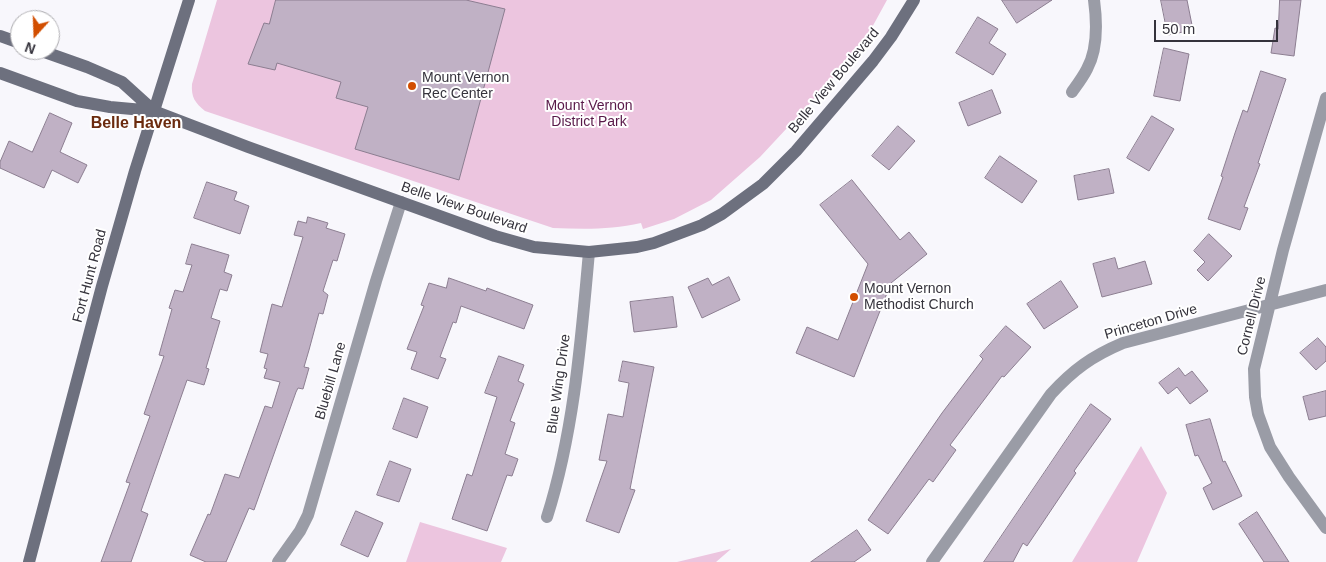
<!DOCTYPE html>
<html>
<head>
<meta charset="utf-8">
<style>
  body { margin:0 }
  #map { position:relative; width:1326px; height:562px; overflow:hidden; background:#f8f7fc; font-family:Arial,sans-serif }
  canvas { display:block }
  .north { position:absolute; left:10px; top:10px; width:50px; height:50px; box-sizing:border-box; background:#fff; border:1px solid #aeadb1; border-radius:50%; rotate:200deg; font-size:14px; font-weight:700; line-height:20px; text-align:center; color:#35333c }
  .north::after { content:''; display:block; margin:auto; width:18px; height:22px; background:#d24e00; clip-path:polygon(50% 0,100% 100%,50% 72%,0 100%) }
  .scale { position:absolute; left:1154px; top:20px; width:124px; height:22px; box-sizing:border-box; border:2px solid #35333c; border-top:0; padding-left:6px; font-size:15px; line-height:18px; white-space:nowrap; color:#35333c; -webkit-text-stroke:4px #fff; paint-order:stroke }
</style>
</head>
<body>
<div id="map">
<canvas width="1326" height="562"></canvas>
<div class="north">N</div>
<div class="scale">50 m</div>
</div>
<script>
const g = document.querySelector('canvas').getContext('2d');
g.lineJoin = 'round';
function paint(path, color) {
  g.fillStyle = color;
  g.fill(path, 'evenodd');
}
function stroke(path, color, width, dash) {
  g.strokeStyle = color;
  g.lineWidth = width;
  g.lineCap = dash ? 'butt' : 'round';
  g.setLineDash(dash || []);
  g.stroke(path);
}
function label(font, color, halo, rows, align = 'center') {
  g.font = font + ' Arial,sans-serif';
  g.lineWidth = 4;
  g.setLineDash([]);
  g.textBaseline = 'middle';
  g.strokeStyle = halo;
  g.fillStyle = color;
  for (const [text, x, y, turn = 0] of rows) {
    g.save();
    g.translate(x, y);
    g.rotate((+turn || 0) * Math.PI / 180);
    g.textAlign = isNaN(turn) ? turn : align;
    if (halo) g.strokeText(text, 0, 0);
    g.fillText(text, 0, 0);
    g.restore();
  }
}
paint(new Path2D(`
  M 217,0 L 887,0 L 870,31 L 829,83 L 760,157 L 711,200 L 674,219 L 643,229 L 641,223 C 611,230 583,229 553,228 L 205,111 C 195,103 191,97 192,84 Z
  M 1141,446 L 1167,493 L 1137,562 L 1072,562 Z
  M 420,522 L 507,548 L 501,562 L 406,562 Z
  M 731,549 L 716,562 L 677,562 Z`), '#ecc5df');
const building = new Path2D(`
  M 276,0 L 466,0 L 505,9 L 459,180 L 355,149 L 368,107 L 336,98 L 341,82 L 277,63 L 275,70 L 248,64 L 264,23 L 269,24 Z
  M 1002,0 L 1052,0 L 1017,23 Z
  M 1161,0 L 1187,0 L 1193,30 L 1168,35 Z
  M 1280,0 L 1301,0 L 1294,56 L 1271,53 L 1275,28 L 1278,29 Z
  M 978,17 L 998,29 L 989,43 L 1006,54 L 993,75 L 956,53 Z
  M 1164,48 L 1189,54 L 1180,101 L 1154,96 Z
  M 1261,71 L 1286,79 L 1258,163 L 1260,164 L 1244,207 L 1248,208 L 1240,230 L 1208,219 L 1223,177 L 1221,176 L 1235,133 L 1243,110 L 1247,112 Z
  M 992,90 L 1001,113 L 968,126 L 959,103 Z
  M 50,113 L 72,123 L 60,152 L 87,165 L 78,183 L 52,170 L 44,188 L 0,168 L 0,162 L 9,141 L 32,152 Z
  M 1152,116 L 1174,129 L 1149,171 L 1127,158 Z
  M 898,126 L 915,141 L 889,170 L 872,156 Z
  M 1000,156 L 1037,181 L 1022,203 L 985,178 Z
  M 1109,169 L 1114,193 L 1078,200 L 1074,176 Z
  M 852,180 L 900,240 L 909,232 L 927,254 L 891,283 L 854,377 L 796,353 L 807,327 L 838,340 L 868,264 L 820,205 Z
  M 207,182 L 237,192 L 234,200 L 249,206 L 240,234 L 194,218 Z
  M 308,217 L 328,223 L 326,228 L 345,234 L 337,261 L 333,260 L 323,291 L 328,295 L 323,314 L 319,313 L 309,350 L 304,367 L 309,368 L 303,389 L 298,388 L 296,392 L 254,510 L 249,508 L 226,562 L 206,562 L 190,555 L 208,514 L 210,515 L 225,474 L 239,478 L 265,406 L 272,408 L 280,382 L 264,378 L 267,369 L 264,368 L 268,354 L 260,352 L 272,304 L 282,307 L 303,237 L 294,235 L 298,221 L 306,223 Z
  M 1209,234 L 1232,256 L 1208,281 L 1197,270 L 1205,262 L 1194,251 Z
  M 192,244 L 229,255 L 224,272 L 232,275 L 227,291 L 220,289 L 211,318 L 220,321 L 206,368 L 209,369 L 204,385 L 187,380 L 141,511 L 148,514 L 131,562 L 101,562 L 130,483 L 126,482 L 150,416 L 144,414 L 164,356 L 159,355 L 172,309 L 169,308 L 175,290 L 183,292 L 192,265 L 186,264 Z
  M 1115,258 L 1118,269 L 1145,261 L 1152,284 L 1102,297 L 1093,264 Z
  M 729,277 L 740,300 L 702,318 L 688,287 L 708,278 L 712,285 Z
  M 449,278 L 486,291 L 487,288 L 533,305 L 524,329 L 461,306 L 456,323 L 453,322 L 440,357 L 446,359 L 438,379 L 411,369 L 417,352 L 407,349 L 424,306 L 421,305 L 429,283 L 446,288 Z
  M 1061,281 L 1078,307 L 1044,329 L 1027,304 Z
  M 673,297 L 677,327 L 634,332 L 630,302 Z
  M 1006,326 L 1031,347 L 1004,377 L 1002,376 L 950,445 L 956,450 L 933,482 L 929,479 L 888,534 L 868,520 L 942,413 L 983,359 L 980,356 Z
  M 1318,338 L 1326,347 L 1326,361 L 1316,370 L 1300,353 Z
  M 499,356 L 524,365 L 518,381 L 524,384 L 510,421 L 515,423 L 505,454 L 518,459 L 512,476 L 507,475 L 487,531 L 452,519 L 467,474 L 472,476 L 497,397 L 485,393 Z
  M 623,361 L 654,367 L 630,489 L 635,490 L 619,533 L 586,521 L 607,461 L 599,460 L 608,414 L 623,417 L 629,383 L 619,381 Z
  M 1179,368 L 1185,376 L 1192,371 L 1208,391 L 1190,404 L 1177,387 L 1168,394 L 1159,383 Z
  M 1326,391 L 1326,416 L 1309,420 L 1303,397 Z
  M 404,398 L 428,407 L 417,438 L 393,429 Z
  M 1091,404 L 1111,419 L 1074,471 L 1076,473 L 1027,546 L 1023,543 L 1013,562 L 984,562 Z
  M 1210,419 L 1223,462 L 1225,461 L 1242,496 L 1213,510 L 1203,488 L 1212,483 L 1198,455 L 1195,456 L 1186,425 Z
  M 390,461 L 411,469 L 399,502 L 377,495 Z
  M 356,511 L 383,523 L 368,557 L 341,545 Z
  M 1257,512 L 1289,562 L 1264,562 L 1239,524 Z
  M 857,530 L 871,550 L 854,562 L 811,562 Z`);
paint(building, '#c0b1c5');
stroke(building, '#8c7e91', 1);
stroke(new Path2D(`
  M 1072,92 C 1077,85 1083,77 1087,69 C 1098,49 1097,22 1094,0
  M 1326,98 L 1283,250 L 1254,369 L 1255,397 L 1258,414 L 1270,447 L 1289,477 L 1326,528
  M 547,517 C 574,432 581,341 589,252
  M 278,562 L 300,531 L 308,515 L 376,281 L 401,202
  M 932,562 L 1051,394 C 1073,370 1092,356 1123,343 L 1326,290`), '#9a9ca6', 12);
stroke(new Path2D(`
  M 0,36 L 20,43
  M 39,50 L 87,67 L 122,82 L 154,111
  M 0,73 L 77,101 L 110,107 L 154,111 L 248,147 L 495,236 L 534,247 L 589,252 L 637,247 L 654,243 L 702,225 L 722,214 L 763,184 L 796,151 L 873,61 L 891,37 L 914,0
  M 29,562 L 102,286 L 135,171 L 189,0`), '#6d707e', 12);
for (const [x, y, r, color] of [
  [412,86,5,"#d24e00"],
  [854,297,5,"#d24e00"]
]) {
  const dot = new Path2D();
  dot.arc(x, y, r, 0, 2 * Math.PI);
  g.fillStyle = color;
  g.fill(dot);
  stroke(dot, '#fff', 2);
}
label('14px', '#35333c', '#fff', [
  ["Mount Vernon",422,78],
  ["Rec Center",422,94],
  ["Mount Vernon",864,289],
  ["Methodist Church",864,305]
], 'left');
label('14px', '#35333c', '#fff', [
  ["Belle View Boulevard",834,81,-50],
  ["Belle View Boulevard",464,208,19],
  ["Fort Hunt Road",90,276,-75],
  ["Cornell Drive",1252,316,-76],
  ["Princeton Drive",1151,322,-16],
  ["Bluebill Lane",331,381,-74],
  ["Blue Wing Drive",559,384,-82]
]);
label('14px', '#581848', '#fff', [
  ["Mount Vernon",589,106],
  ["District Park",589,122]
]);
label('bold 16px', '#6b2b0e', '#fff', [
  ["Belle Haven",136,124]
]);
</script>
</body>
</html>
